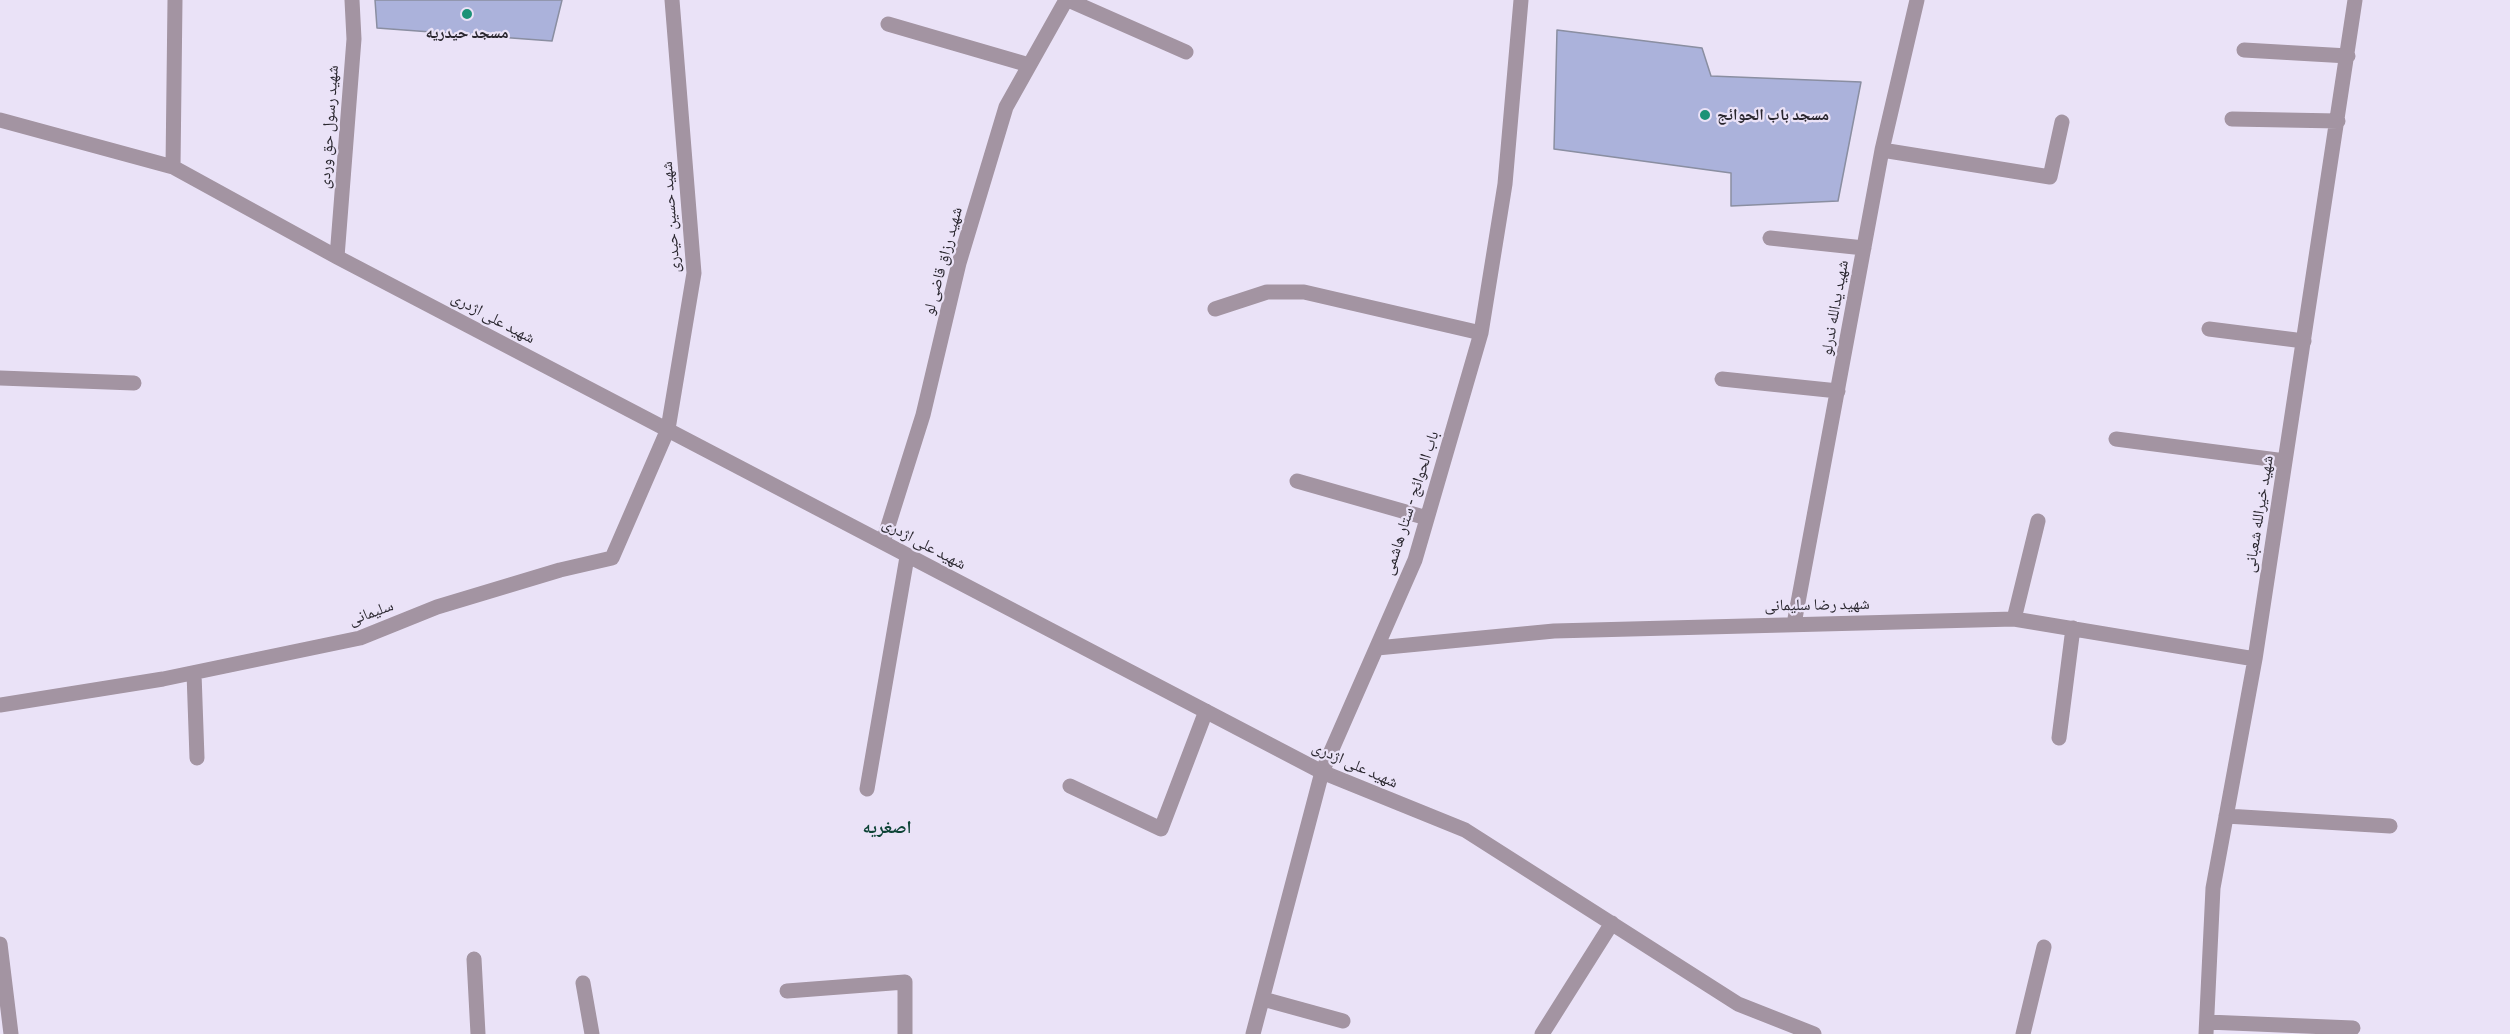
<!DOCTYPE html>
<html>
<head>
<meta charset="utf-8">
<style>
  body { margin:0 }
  canvas { display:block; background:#eae2f7 }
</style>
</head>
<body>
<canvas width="2510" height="1034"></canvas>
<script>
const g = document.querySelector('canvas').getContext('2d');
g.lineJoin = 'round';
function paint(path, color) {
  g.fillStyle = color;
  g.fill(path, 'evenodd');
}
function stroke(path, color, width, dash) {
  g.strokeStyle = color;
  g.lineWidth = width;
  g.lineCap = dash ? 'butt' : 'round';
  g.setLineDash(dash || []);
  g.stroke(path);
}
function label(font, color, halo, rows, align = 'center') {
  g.font = font + ' Literata,"Noto Naskh Arabic",serif';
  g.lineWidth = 4.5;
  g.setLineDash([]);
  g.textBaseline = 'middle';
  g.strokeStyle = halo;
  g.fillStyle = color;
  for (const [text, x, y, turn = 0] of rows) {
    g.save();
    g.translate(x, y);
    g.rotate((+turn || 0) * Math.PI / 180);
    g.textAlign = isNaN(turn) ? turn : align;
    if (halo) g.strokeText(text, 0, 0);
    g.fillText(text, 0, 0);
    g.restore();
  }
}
const building = new Path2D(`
  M 375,0 L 562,0 L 552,41 L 377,28 Z
  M 1557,30 L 1702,48 L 1711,76 L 1861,82 L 1838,201 L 1731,206 L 1731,173 L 1554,149 Z`);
paint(building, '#abb2db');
stroke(building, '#8a8ea1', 1.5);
stroke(new Path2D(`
  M 1068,0 L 1186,52
  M 888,24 L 1029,65
  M 2244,50 L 2348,56
  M 2232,119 L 2338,121
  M 0,120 L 173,167 L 337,257 L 1322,772 L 1465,830 L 1738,1004 L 1814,1034
  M 1882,150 L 2050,177 L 2062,122
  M 173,167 L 175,0
  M 1770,238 L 1864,248
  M 337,257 L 354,39 L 352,0
  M 1215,309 L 1267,292 L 1304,292 L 1481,333
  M 2209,329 L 2304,341
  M 0,378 L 134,383
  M 1722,379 L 1838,391
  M 2116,439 L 2285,461
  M 1297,481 L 1427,518
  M 883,542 L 923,415 L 959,263 L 1006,107 L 1066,0
  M 2014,619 L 2038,521
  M 1794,624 L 1882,150 L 1917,0
  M 1377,648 L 1554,631 L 2014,619 L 2255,659
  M 194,673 L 197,758
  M 0,705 L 163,679 L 360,638 L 437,607 L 560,570 L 612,558 L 668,429 L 694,273 L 672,0
  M 2059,738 L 2073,628
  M 1070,786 L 1161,829 L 1206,711
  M 867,789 L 907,557
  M 2226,816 L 2390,826
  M 0,944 L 11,1034
  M 474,959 L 478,1034
  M 583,983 L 592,1034
  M 787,991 L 905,982 L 905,1034
  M 1263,999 L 1343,1021
  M 2207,1022 L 2353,1028
  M 1253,1034 L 1322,772 L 1415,560 L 1481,333 L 1505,184 L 1521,0
  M 1542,1034 L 1612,923
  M 2023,1034 L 2044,947
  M 2206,1034 L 2213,888 L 2255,659 L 2355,0`), '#a394a2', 15);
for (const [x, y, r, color] of [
  [467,14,6,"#1b9277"],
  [1705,115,6,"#1b9277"]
]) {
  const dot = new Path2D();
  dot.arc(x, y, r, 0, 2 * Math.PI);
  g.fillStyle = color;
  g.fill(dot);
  stroke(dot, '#eae2f7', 2);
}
label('bold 16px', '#2a272f', '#eae2f7', [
  ["مسجد حیدریه",467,33],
  ["مسجد باب الحوائج",1717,115,"left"]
]);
label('16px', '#2a272f', '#eae2f7', [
  ["شهید رسول حق وردی",329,127,-86],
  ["شهید حسین حیدری",671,217,-94],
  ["شهید رزاق قاضی لو",943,261,-75],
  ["شهید یدالله ندرلو",1835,308,-80],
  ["شهید علی اژدری",493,318,28],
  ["باب الحوائج - ستار هاشمی",1411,503,-72],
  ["شهید خیرالله شعبانی",2259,514,-81],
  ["شهید علی اژدری",924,544,28],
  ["شهید رضا سلیمانی",1817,605,-1],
  ["سلیمانی",371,613,-20],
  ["شهید علی اژدری",1355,765,24]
]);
label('bold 18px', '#0d4336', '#eae2f7', [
  ["اصغریه",887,828]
]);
</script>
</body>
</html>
